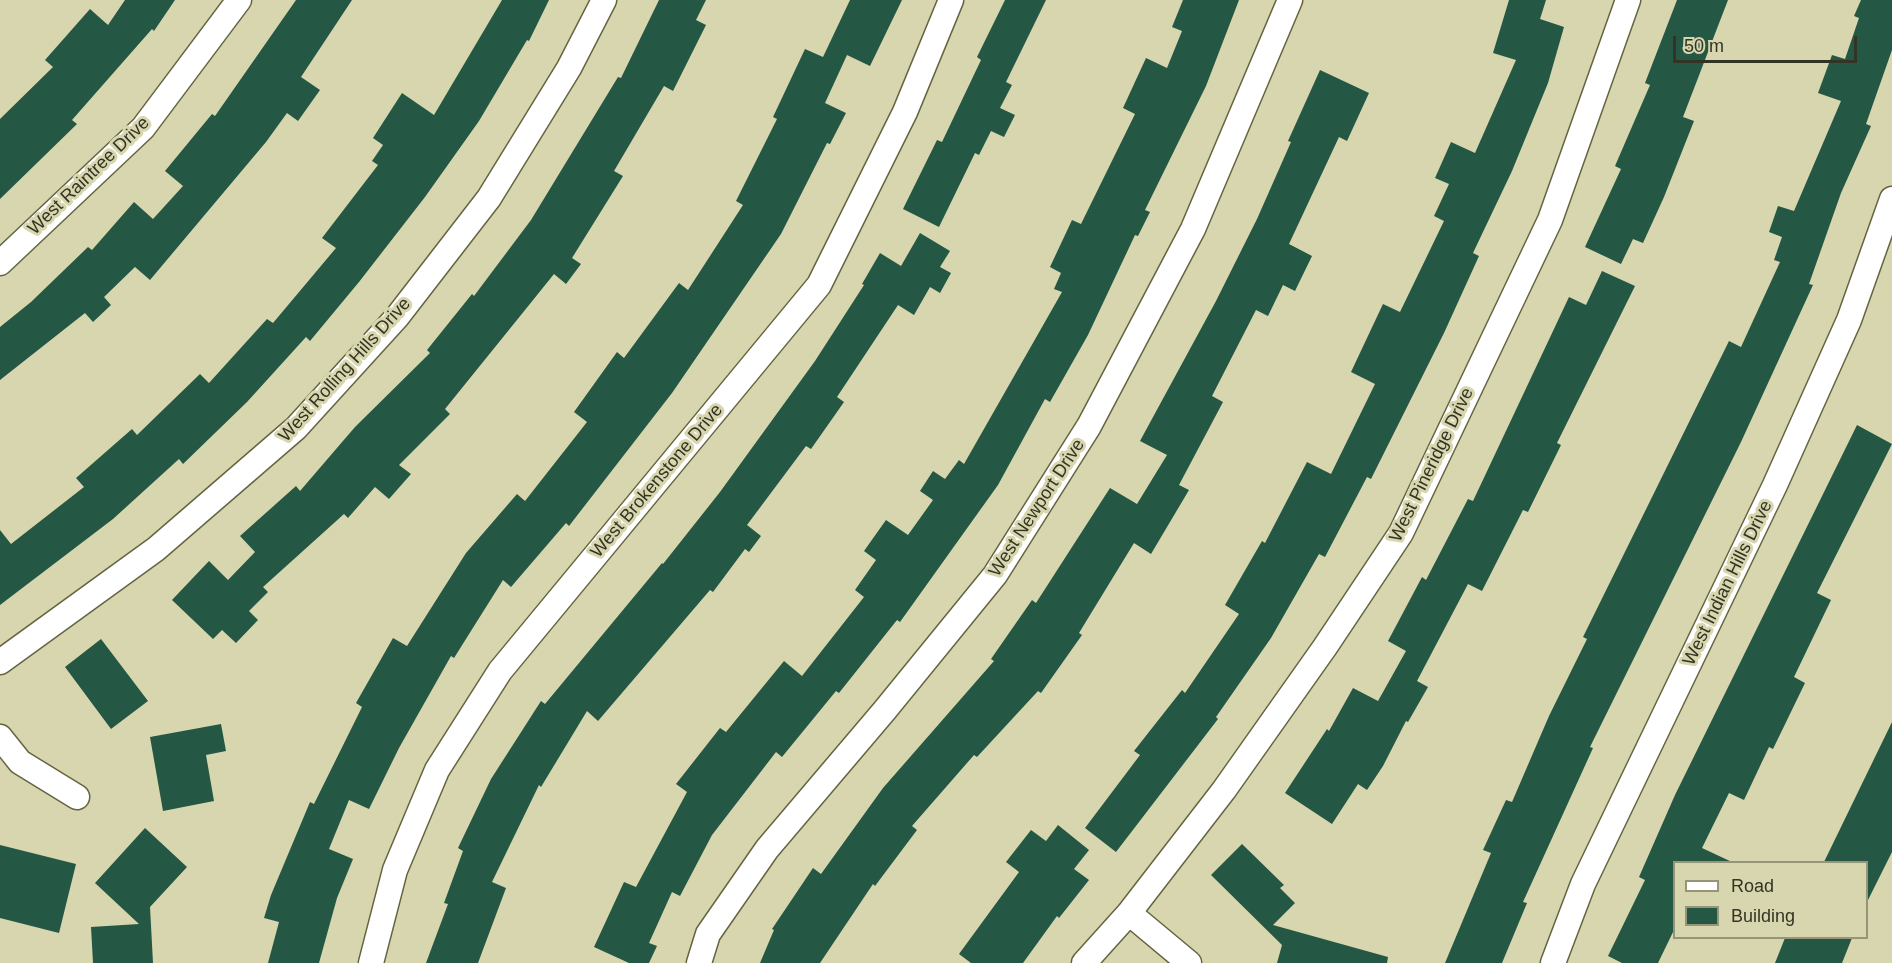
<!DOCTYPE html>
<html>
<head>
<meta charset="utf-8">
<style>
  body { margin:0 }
  #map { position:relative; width:1892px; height:963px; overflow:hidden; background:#d7d6ae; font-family:Helvetica,sans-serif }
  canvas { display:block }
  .legend { position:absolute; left:1673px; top:861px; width:195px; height:78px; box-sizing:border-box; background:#d7d6ae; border:2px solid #969577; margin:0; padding:8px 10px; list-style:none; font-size:18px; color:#343424 }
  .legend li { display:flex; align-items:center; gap:12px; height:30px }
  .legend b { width:30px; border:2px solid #969577 }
  .scale { position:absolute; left:1673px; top:36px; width:184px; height:27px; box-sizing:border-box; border:3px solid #343424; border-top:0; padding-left:8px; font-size:18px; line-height:21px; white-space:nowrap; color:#343424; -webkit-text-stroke:4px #d7d6ae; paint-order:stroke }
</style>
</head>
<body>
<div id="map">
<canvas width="1892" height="963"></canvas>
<ul class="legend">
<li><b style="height:8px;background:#fff"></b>Road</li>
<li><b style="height:16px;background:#245744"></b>Building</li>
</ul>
<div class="scale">50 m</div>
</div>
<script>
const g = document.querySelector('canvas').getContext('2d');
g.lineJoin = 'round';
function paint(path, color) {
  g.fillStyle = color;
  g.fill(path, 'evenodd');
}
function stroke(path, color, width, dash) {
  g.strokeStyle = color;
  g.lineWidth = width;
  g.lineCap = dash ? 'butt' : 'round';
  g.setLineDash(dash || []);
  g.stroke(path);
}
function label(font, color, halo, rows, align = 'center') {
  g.font = font + ' Helvetica,sans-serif';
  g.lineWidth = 6;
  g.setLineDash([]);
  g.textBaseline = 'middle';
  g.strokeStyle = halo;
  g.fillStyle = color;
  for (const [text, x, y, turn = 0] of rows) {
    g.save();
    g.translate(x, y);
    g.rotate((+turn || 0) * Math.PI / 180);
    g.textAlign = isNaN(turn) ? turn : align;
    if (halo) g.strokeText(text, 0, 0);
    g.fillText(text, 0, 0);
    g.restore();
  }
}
paint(new Path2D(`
  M 125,0 L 175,0 L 154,31 L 152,29 L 72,120 L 77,124 L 0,199 L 0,119 L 53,67 L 45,60 L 90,9 L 108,25 Z
  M 296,0 L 352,0 L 301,77 L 320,90 L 298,121 L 287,113 L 266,142 L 150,280 L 135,267 L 104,297 L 111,305 L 93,322 L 85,313 L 0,380 L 0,327 L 31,302 L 88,247 L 92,250 L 134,202 L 153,219 L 183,186 L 165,171 L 212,114 L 215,116 Z
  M 502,0 L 549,0 L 529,41 L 527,40 L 479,121 L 425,197 L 359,282 L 310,341 L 306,337 L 247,402 L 183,464 L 179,459 L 113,519 L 0,605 L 0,530 L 11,544 L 84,487 L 76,478 L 132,429 L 137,435 L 200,374 L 209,383 L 267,319 L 273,323 L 336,248 L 322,238 L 378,165 L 372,161 L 383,145 L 373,138 L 402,93 L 434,115 Z
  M 659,0 L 706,0 L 696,20 L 706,25 L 673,91 L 664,86 L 614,171 L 623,176 L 572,258 L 581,264 L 566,284 L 554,274 L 525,310 L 445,409 L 450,414 L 399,465 L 411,474 L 389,499 L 375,487 L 348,518 L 344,514 L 263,587 L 268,592 L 249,611 L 258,620 L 236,643 L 222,630 L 213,639 L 172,600 L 209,561 L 228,580 L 255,552 L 240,536 L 296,486 L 300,491 L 355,427 L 430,353 L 427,350 L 472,294 L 474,296 L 531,220 L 618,77 L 621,78 Z
  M 850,0 L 902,0 L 870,66 L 847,55 L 825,103 L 846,113 L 830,144 L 827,143 L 781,234 L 672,393 L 569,526 L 566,523 L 511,587 L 503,580 L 454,658 L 451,656 L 399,748 L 369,809 L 349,800 L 329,849 L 353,859 L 337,898 L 319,963 L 268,963 L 279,922 L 264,918 L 271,895 L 310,802 L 314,804 L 362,707 L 356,703 L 393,638 L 407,646 L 466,553 L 517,494 L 525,501 L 587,422 L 574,412 L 617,352 L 624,358 L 679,283 L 688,290 L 743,205 L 736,201 L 777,119 L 773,117 L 805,49 L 823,57 Z
  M 1005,0 L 1046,0 L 1006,82 L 1012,85 L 1000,108 L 1015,115 L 1004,137 L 991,131 L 979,155 L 975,153 L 939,227 L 903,209 L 937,140 L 942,142 L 981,60 L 977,57 Z
  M 1183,0 L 1239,0 L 1206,86 L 1145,210 L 1150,212 L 1138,236 L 1135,235 L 1088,335 L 1050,402 L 1045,399 L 998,485 L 900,622 L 897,620 L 839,693 L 836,691 L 782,757 L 776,752 L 712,835 L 680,896 L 672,892 L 649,943 L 657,946 L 649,963 L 629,963 L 594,947 L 624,882 L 636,887 L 687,792 L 676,784 L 720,728 L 726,732 L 784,661 L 802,676 L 864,597 L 855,590 L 876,560 L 864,551 L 886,520 L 908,535 L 933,500 L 920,491 L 933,471 L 945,479 L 959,460 L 964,464 L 1062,292 L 1054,289 L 1061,273 L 1050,267 L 1072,220 L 1081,224 L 1135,114 L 1123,108 L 1146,58 L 1167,68 L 1182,31 L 1172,27 Z
  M 1509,0 L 1546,0 L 1540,19 L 1564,27 L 1548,83 L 1512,171 L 1473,253 L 1479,256 L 1444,333 L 1371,479 L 1367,477 L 1325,557 L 1319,554 L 1271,638 L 1216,717 L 1218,719 L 1116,852 L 1085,828 L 1140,755 L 1134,751 L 1182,690 L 1185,693 L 1239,614 L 1225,605 L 1262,541 L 1265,543 L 1307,462 L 1331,474 L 1375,384 L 1351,372 L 1383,304 L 1400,312 L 1444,221 L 1434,216 L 1449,184 L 1435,178 L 1451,142 L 1475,153 L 1516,60 L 1493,53 Z
  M 1677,0 L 1728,0 L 1683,117 L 1694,121 L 1664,197 L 1643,243 L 1633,239 L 1621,264 L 1585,247 L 1621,169 L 1615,166 L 1650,85 L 1645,83 Z
  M 1861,0 L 1892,0 L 1892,50 L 1866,124 L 1871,126 L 1841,193 L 1809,284 L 1813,285 L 1741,442 L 1590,747 L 1593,748 L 1523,902 L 1527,903 L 1502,963 L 1445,963 L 1491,853 L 1483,850 L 1506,800 L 1512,802 L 1549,716 L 1587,639 L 1583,637 L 1729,341 L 1741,347 L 1780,262 L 1774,260 L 1782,237 L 1769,232 L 1778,206 L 1794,211 L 1841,101 L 1818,93 L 1832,55 L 1845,59 L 1859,18 L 1854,16 Z
  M 1320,70 L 1369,93 L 1347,141 L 1339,137 L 1289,244 L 1312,256 L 1295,291 L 1283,285 L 1268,316 L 1256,310 L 1212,396 L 1223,402 L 1179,485 L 1189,490 L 1151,554 L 1134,543 L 1079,633 L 1082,635 L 1041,693 L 1038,691 L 977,757 L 974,755 L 912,826 L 917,830 L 875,886 L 873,884 L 820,963 L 760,963 L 774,930 L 772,929 L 813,868 L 821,874 L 883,788 L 994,661 L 991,659 L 1032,600 L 1036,603 L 1110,488 L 1137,504 L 1167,455 L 1140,441 L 1216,301 L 1257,219 L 1291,142 L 1288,141 Z
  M 920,233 L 950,251 L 940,267 L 951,273 L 940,293 L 930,287 L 914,315 L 898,305 L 837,397 L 844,402 L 811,449 L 806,446 L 747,525 L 761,536 L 749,552 L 745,549 L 713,592 L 710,590 L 598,721 L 587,711 L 541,787 L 539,785 L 492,882 L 506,888 L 478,963 L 426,963 L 448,904 L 444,903 L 463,851 L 458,848 L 491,779 L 541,701 L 545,704 L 662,563 L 663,564 L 720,492 L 815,361 L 864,285 L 862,284 L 880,253 L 901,266 Z
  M 1602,271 L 1635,286 L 1557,443 L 1561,445 L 1528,512 L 1523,510 L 1482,591 L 1468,584 L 1417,681 L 1428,687 L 1408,722 L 1406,721 L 1383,766 L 1367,790 L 1358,784 L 1332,824 L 1285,793 L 1327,729 L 1329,731 L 1353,688 L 1378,701 L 1406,651 L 1388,641 L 1422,577 L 1426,580 L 1468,499 L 1473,501 L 1569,297 L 1586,305 Z
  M 1857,425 L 1892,444 L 1817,593 L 1831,600 L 1794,677 L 1805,683 L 1773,749 L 1769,747 L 1744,800 L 1729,793 L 1702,848 L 1732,862 L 1674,862 L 1674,930 L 1658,963 L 1622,963 L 1608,956 L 1645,880 L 1639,877 L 1675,795 Z
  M 101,639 L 148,701 L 111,729 L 65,667 Z
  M 1892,722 L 1892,852 L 1866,904 L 1866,862 L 1824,862 Z
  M 221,724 L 226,751 L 206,755 L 214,801 L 163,811 L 150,737 Z
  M 1058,825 L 1089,850 L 1074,869 L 1089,880 L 1059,918 L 1057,916 L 1023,963 L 971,963 L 959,954 L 1019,872 L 1006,862 L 1031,830 L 1046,841 Z
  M 145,828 L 187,867 L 150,907 L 153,963 L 93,963 L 91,927 L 139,924 L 95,883 Z
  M 1242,844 L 1284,885 L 1280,888 L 1295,903 L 1273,925 L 1388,957 L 1387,963 L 1277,963 L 1282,945 L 1211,875 Z
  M 0,845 L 76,864 L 59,933 L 0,918 Z
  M 1785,938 L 1852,938 L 1842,963 L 1775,963 Z`), '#245744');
const minor = new Path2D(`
  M 0,263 L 143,128 L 239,0
  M 0,662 L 156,549 L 296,428 L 397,317 L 489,198 L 569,68 L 604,0
  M 0,737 L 20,762 L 77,797
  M 1129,913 L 1189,963
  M 371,963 L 395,870 L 437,770 L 500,671 L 819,285 L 905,112 L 951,0
  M 699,963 L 708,934 L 767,849 L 885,710 L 995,575 L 1089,426 L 1193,229 L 1290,0
  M 1084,963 L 1129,913 L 1224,790 L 1325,647 L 1401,533 L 1550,220 L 1628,0
  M 1553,963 L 1583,884 L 1775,485 L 1849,320 L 1892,199`);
stroke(minor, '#656441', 27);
stroke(minor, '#fff', 24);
label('18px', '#343424', '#d7d6ae', [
  ["West Raintree Drive",89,176,-44],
  ["West Rolling Hills Drive",345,370,-48],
  ["West Pineridge Drive",1432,465,-64],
  ["West Brokenstone Drive",657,481,-50],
  ["West Newport Drive",1037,508,-57],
  ["West Indian Hills Drive",1728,583,-64]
]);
</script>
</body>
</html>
